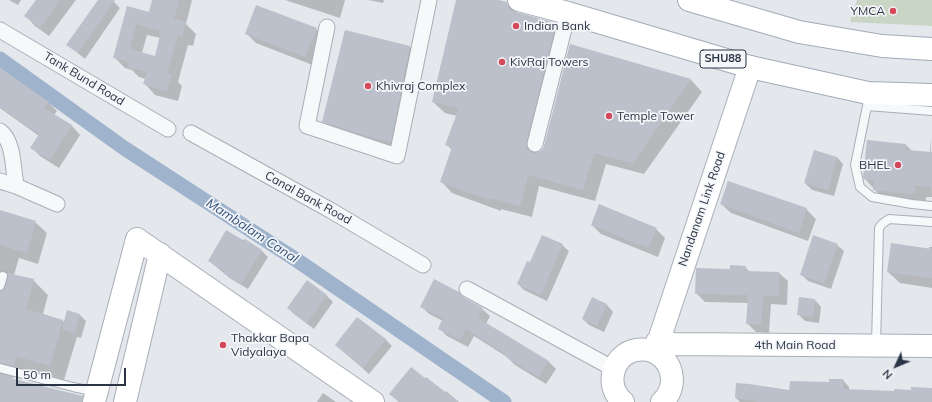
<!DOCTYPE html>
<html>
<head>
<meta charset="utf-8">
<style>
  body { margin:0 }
  #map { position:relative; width:932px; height:402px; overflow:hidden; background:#e4e7ec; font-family:Mulish,sans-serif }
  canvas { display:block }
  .north { position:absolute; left:876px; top:346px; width:40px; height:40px; -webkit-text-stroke:3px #f4f6f9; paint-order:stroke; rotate:226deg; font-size:11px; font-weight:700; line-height:16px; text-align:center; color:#2b3445 }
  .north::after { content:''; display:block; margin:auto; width:14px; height:18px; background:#2b3445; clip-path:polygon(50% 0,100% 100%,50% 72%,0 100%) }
  .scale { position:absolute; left:16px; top:368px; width:110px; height:18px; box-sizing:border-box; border:2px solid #2b3445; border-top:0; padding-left:5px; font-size:12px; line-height:14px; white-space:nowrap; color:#2b3445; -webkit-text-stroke:3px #f4f6f9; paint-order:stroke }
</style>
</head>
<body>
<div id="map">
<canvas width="932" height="402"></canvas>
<div class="north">N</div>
<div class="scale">50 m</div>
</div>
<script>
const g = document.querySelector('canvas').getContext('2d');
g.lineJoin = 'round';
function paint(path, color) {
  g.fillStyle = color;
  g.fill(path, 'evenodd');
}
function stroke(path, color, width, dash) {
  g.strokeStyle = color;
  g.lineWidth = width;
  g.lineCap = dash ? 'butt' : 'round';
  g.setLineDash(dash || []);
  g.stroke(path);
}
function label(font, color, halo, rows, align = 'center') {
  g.font = font + ' Mulish,sans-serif';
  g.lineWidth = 3.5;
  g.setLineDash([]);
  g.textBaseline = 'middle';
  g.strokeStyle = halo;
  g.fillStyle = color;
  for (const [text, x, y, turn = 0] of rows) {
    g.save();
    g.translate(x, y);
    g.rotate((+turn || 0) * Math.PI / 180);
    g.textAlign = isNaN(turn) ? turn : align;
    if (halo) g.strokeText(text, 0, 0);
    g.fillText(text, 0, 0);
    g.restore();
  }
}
paint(new Path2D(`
  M 857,0 L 932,0 L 932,26 L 850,22 Z`), '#c9d6c5');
paint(new Path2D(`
  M 9,0 L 21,0 L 18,5 Z
  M 38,0 L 76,0 L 49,36 L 35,26 L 26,16 Z
  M 99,0 L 112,0 L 120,8 L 85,59 L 68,45 Z
  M 153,0 L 192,0 L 186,24 L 196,34 L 193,46 L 188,45 L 178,82 L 182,86 L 178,101 L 155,95 L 145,84 L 146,79 L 139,77 L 132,70 L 125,68 L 115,58 L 128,8 L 150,13 ZM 147,35 L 161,38 L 156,57 L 142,53 Z
  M 285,0 L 345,0 L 340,18 Z
  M 368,0 L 384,0 L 383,3 Z
  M 457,0 L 495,0 L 506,3 L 517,13 L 556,24 L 567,35 L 537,154 L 542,151 L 545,147 L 570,45 L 691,80 L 702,92 L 644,174 L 606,164 L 595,201 L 539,186 L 532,217 L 501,209 L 501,211 L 452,193 L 441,181 L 452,150 L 447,145 L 457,116 L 445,113 L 433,102 Z
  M 316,29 L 325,38 L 315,66 L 256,43 L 246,33 Z
  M 345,31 L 410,47 L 422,59 L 402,154 L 336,133 L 324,121 Z
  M 0,69 L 48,102 L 57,111 L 54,115 L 72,126 L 80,135 L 59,168 L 40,156 L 32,148 L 39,136 L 0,108 Z
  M 931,138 L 932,197 L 926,197 L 925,206 L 886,202 L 865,179 L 868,141 L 906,145 L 913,152 L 930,153 Z
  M 837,157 L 843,164 L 834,196 L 812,190 L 805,183 Z
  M 721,204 L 806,209 L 816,219 L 808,241 L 731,213 Z
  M 0,217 L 35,222 L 47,233 L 38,264 L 19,258 L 14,275 L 33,280 L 48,295 L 43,314 L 63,321 L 65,323 L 80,315 L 86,321 L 81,338 L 77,337 L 64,380 L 31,370 L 28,380 L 14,377 L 11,379 L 80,402 L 0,402 Z
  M 592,225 L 656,229 L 665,238 L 658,257 L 601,234 Z
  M 245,240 L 262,251 L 268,257 L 248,289 L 231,279 L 209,261 L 244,242 Z
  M 562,245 L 569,251 L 547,301 L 524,290 L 518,284 Z
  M 837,245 L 844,251 L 831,289 L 808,281 L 801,274 Z
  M 929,247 L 932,247 L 932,288 L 900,283 L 888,272 L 929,249 Z
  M 745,267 L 750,272 L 779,273 L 788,281 L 787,305 L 771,304 L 769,333 L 756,332 L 747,323 L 748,303 L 705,302 L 696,293 L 731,270 Z
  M 307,282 L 327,296 L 333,302 L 314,329 L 294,314 L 288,308 Z
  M 465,299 L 482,309 L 490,316 L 486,324 L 548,361 L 556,369 L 546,384 L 515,365 L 507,357 L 474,336 L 468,347 L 447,336 L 439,328 L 443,321 L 429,314 L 421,306 Z
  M 592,299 L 607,305 L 613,312 L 604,332 L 589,325 L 583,319 Z
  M 815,300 L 821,307 L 819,323 L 805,321 L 798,314 Z
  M 385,339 L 392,346 L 369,374 L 336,345 Z
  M 843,380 L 849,387 L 849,390 L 895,392 L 932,389 L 932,402 L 740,402 L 736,398 L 790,391 Z
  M 446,391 L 459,402 L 399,402 L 391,394 L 445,392 Z
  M 323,393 L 336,402 L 317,402 Z`), '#0003');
stroke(new Path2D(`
  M 0,59 L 124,148 L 298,261 L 504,402`), '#9fb4cc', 15);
paint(new Path2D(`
  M 36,0 L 60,0 L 40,28 L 24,16 Z
  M 98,0 L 115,0 L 78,53 L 66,45 Z
  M 152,0 L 179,0 L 174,19 L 186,22 L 182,36 L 178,35 L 167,73 L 172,74 L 167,91 L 143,84 L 147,72 L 128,67 L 129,62 L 113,58 L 127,6 L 149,12 ZM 136,24 L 161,31 L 155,56 L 130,49 Z
  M 456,0 L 499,0 L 507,2 L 510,9 L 516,12 L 556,23 L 526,142 L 526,147 L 528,150 L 532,153 L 538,152 L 542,150 L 544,146 L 570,44 L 691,79 L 633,163 L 594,153 L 583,190 L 528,175 L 520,206 L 490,198 L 489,200 L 440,182 L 452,147 L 445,145 L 459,108 L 432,102 Z
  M 256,5 L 317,28 L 305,57 L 245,34 Z
  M 345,30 L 410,46 L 391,142 L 367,136 L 322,122 Z
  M 0,68 L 49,102 L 44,108 L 72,125 L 50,160 L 30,148 L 39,134 L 0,107 Z
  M 867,140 L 906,144 L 906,150 L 932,152 L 932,187 L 915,185 L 914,194 L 873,190 L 874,180 L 864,179 L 863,177 Z
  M 814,150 L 837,157 L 828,190 L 804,183 Z
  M 728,181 L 807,208 L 799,233 L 720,204 Z
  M 599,204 L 657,228 L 648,248 L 591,225 Z
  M 0,210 L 36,221 L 27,253 L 0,245 Z
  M 226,230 L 243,240 L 245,239 L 262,250 L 241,284 L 223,273 L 224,271 L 208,261 Z
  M 542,235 L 563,244 L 541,295 L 517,284 L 527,261 L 530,262 Z
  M 813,235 L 838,244 L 824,283 L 800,275 Z
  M 891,243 L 932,249 L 932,278 L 887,272 Z
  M 730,265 L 746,266 L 745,271 L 779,272 L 779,296 L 763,296 L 761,325 L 746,324 L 748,295 L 695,294 L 696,268 L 730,269 Z
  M 7,273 L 34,279 L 26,309 L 63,320 L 50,366 L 16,356 L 13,366 L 0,363 L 0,291 L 3,290 L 5,288 L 8,277 Z
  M 434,279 L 459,292 L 463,297 L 483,308 L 478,318 L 549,361 L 538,377 L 506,357 L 507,355 L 466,329 L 460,340 L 438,329 L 443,318 L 420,307 Z
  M 307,280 L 327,295 L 307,323 L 287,308 Z
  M 592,297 L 607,304 L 597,326 L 582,319 Z
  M 799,297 L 815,299 L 813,317 L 797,315 Z
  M 67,310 L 80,314 L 75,333 L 62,329 Z
  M 357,317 L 386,339 L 363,368 L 335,345 Z
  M 411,367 L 425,378 L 426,377 L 458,402 L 399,402 L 389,394 Z
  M 0,374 L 10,376 L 10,378 L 83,396 L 82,402 L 0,402 Z
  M 829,379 L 843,379 L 843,389 L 894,391 L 894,389 L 911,390 L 911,387 L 932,388 L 932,402 L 760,402 L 735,398 L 736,383 L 749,384 L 789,390 L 790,381 L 829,382 Z`), '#bbc0ca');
const lane = new Path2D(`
  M 868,94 L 867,106 L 855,165 L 860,187 L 872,197 L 912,204 L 932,206
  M 867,106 L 932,111
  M 0,286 L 3,276
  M 876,344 L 879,228 L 882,224 L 889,219 L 932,222
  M 0,368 L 73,387 L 96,392`);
const street = new Path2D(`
  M 327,27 L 307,126 L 397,156 L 429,0
  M 0,30 L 168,129
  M 0,131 C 14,141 13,169 16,186
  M 191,133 L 330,210 L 423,265
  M 535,144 L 568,13
  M 0,181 L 16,186 L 57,204
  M 467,289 L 614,369`);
const secondary = new Path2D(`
  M 657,342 L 674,344 L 932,346
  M 655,352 L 750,67
  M 94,402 L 137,239 L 373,402
  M 125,402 L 160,254
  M 623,402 C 615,395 611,385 613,374 C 620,338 671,343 672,380 C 672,388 668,397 662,402`);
const primary = new Path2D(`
  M 519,0 L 568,13 L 750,67 L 868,93 L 932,95
  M 689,0 L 799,32 L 882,46 L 932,49`);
stroke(lane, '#a9aeb7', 10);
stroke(street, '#a9aeb7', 17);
stroke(secondary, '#a9aeb7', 24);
stroke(primary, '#a3abb8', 24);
stroke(lane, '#f7f8fa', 8);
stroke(street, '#f7f8fa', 15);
stroke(secondary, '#fff', 22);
stroke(primary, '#fff', 22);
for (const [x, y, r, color] of [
  [893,11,4,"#d1495b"],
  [516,26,4,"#d1495b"],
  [502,62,4,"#d1495b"],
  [368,86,4,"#d1495b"],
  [609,116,4,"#d1495b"],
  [898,165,4,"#d1495b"],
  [223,345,4,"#d1495b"]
]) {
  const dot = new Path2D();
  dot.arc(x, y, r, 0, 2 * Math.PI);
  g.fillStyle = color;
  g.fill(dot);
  stroke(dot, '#f4f6f9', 1.5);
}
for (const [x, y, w] of [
  [723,59,46]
]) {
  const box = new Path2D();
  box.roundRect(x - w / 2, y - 9, w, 18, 3);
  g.fillStyle = '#f4f6f9';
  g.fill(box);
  stroke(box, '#2b3445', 1);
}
label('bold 11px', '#2b3445', null, [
  ["SHU88",723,59]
]);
label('12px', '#2b3445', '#f4f6f9', [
  ["YMCA",885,11,"right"],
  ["Indian Bank",524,26],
  ["KivRaj Towers",510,62],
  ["Khivraj Complex",376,86],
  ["Temple Tower",617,116],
  ["BHEL",890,165,"right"],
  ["Thakkar Bapa",231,338],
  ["Vidyalaya",231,352]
], 'left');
label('12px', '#2b3445', '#f4f6f9', [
  ["Tank Bund Road",84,79,31],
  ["Canal Bank Road",308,198,29],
  ["Nandanam Link Road",702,209,-71],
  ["4th Main Road",795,345]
]);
label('italic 13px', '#34527a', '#f4f6f9', [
  ["Mambalam Canal",252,231,33]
]);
</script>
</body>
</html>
